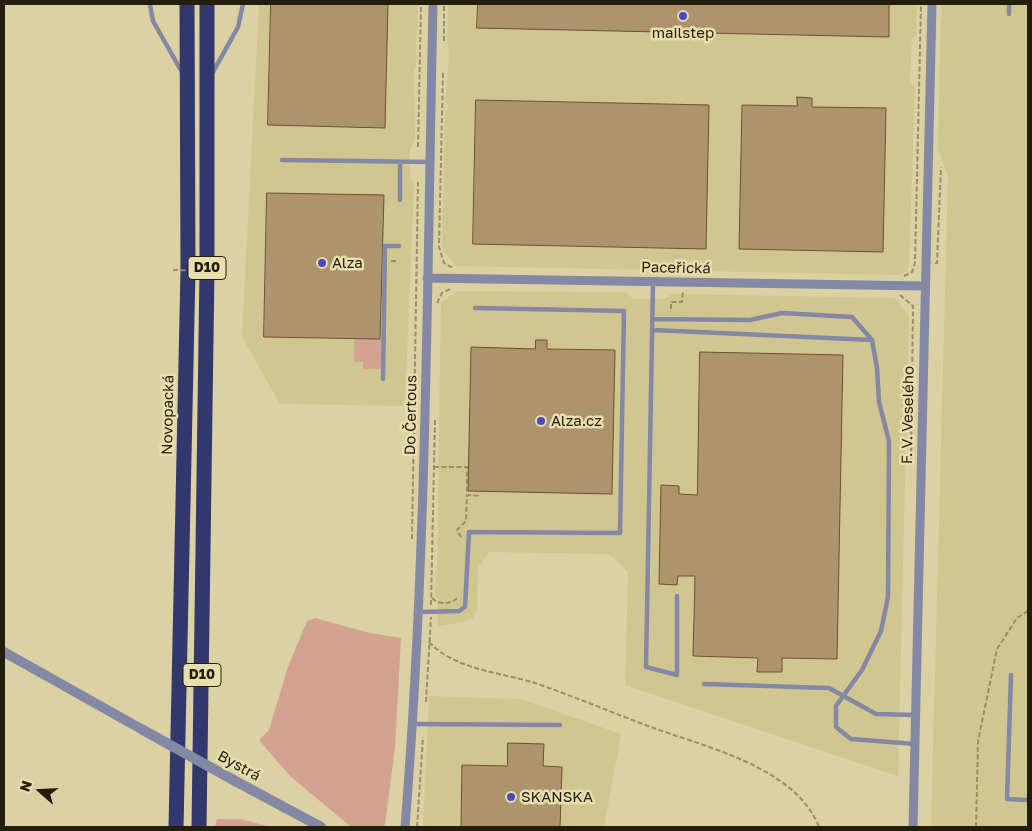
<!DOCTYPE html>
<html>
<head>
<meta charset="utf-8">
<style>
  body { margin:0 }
  #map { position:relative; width:1032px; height:831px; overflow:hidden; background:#dbd1a2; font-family:"Golos Text",sans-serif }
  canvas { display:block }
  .frame { position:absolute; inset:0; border:5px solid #221e0b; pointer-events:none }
  .north { position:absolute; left:15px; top:766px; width:50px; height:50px; -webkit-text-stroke:4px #e8deae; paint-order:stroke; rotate:289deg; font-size:14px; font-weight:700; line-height:20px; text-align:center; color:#221e0b }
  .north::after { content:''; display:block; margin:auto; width:18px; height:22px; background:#221e0b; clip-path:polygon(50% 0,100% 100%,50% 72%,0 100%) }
</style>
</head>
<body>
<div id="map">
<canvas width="1032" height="831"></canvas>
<div class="frame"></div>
<div class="north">N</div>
</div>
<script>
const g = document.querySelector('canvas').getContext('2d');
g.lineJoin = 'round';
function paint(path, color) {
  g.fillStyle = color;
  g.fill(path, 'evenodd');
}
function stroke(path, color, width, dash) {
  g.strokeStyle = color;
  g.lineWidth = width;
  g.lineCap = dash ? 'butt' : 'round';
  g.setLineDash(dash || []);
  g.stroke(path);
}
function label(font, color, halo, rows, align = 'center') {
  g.font = font + ' "Golos Text",sans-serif';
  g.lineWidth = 5;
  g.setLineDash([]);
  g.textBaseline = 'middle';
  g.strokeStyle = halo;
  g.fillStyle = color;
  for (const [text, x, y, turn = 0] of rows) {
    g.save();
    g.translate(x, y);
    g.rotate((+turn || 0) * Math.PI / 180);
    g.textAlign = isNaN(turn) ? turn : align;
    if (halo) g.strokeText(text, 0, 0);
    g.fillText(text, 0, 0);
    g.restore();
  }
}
paint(new Path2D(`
  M 259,4 L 418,4 L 416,67 L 414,67 L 415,140 L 410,148 L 410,175 L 414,184 L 405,406 L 280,404 L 242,337 Z
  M 448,4 L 917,4 L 916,37 L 912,37 L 910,81 L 915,87 L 909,265 L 906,272 L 899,275 L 456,266 L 442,249 L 445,110 L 448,110 L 448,104 L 445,103 L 449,56 L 447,39 Z
  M 941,4 L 1028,4 L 1028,827 L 931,827 L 948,177 L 938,148 Z
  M 457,291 L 625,292 L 633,299 L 664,299 L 672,294 L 895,298 L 909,316 L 898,776 L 625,685 L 628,572 L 609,554 L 489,552 L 478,568 L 477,609 L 473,618 L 464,622 L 438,626 L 438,599 L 435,596 L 438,546 L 437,546 L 441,303 Z
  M 429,696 L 521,699 L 621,734 L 604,827 L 423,827 Z`), '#d2c690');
paint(new Path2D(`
  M 354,338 L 381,339 L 382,369 L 363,369 L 363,362 L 354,362 Z
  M 315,618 L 370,633 L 401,638 L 395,747 L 385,825 L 382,827 L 351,827 L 290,776 L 259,740 L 269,730 L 288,667 L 307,621 Z
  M 217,819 L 240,819 L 271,827 L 215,827 Z`), '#d3a293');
const building = new Path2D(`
  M 271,4 L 388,4 L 385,128 L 268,125 Z
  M 478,4 L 889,4 L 889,37 L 477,28 Z
  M 797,97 L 812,98 L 812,107 L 886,108 L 883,252 L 739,249 L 742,105 L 797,106 Z
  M 476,100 L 709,105 L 706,249 L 473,244 Z
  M 267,193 L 384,195 L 380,339 L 264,337 Z
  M 536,340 L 547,340 L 547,349 L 615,350 L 612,494 L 468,491 L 471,347 L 535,349 Z
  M 700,352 L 843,355 L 837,659 L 782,658 L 782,672 L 757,672 L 758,658 L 693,656 L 695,576 L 678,576 L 677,585 L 659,584 L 661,485 L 679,486 L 679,494 L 697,495 Z
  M 508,743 L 544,744 L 543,766 L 562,767 L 560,827 L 461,827 L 462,765 L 507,766 Z`);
paint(building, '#ae946c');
stroke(building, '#6a522c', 1);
stroke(new Path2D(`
  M 444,41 L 444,4
  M 443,73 L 439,247 L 444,263 L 453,268
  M 418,147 L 421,4
  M 391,261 L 398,261
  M 935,263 L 937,263 L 941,167
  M 904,276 L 912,272 L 915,263 L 921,4
  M 900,295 L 913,306 L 911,463
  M 437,303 L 442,293 L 450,289
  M 671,309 L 671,302 L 682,302 L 683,292
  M 434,467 L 467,467 L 467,495 L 481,496
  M 461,537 L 457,530 L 466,521 L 467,495
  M 412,539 L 418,182
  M 432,598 C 439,605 451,605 458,597
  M 431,605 L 435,420
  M 429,642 C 457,671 502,672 538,684 C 575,697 611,712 648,726 C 704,747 795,766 819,827
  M 426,702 L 431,617
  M 417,827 L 423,737
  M 976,827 L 978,741 L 997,649 L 1017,618 L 1028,611`), '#958e69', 2, [5, 2.5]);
stroke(new Path2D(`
  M 150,4 L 153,21 L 183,74
  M 1009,14 L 1009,4
  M 213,72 L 238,27 L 243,4
  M 282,160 L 430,162
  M 400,200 L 400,162
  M 653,282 L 646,667 L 677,675 L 677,596
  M 654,319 L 750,320 L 782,313 L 852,317 L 872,340 L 877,368 L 879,402 L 889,441 L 888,597 L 881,631 L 862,670 L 836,706 L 836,727 L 851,739 L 915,744
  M 654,330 L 872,340
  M 383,379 L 385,246 L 399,246
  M 420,612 L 459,611 L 465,607 L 469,532 L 620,533 L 624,311 L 475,308
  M 1011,675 L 1007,799 L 1028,800
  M 704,684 L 829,688 L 876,714 L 915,715
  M 413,724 L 560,725`), '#8388a4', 4.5);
stroke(new Path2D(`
  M 427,278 L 925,286
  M 405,827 C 427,553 427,278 433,4
  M 913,827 L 932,4`), '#8388a4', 9);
stroke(new Path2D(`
  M 4,652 L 143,730
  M 237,782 L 321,827`), '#8388a4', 10);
stroke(new Path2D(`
  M 176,827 L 188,270 L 187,4
  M 199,827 L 207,270 L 207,4`), '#32376d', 15);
stroke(new Path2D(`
  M 173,270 L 221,271`), '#958e69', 2, [5, 2.5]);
stroke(new Path2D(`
  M 143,730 L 237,782`), '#8388a4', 10);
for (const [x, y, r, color] of [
  [683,16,5,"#4948be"],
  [322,263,5,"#4948be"],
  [541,421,5,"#4948be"],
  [511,797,5,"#4948be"]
]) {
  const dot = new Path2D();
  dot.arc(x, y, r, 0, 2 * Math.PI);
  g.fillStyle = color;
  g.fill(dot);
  stroke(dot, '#e8deae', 2);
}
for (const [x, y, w] of [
  [207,268,38],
  [202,675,38]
]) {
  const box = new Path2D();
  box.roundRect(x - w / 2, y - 11.5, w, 23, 4);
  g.fillStyle = '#e8deae';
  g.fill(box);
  stroke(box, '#221e0b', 1);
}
label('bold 14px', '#221e0b', null, [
  ["D10",207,268],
  ["D10",202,675]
]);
label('15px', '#221e0b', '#e8deae', [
  ["mailstep",683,33,"center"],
  ["Alza",332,263],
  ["Alza.cz",551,421],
  ["SKANSKA",521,797]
], 'left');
label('15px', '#221e0b', '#e8deae', [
  ["Paceřická",676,268,1],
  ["Novopacká",168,415,-89],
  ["Do Čertous",411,415,-89],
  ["F. V. Veselého",908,415,-89],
  ["Bystrá",239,766,29]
]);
</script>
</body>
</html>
